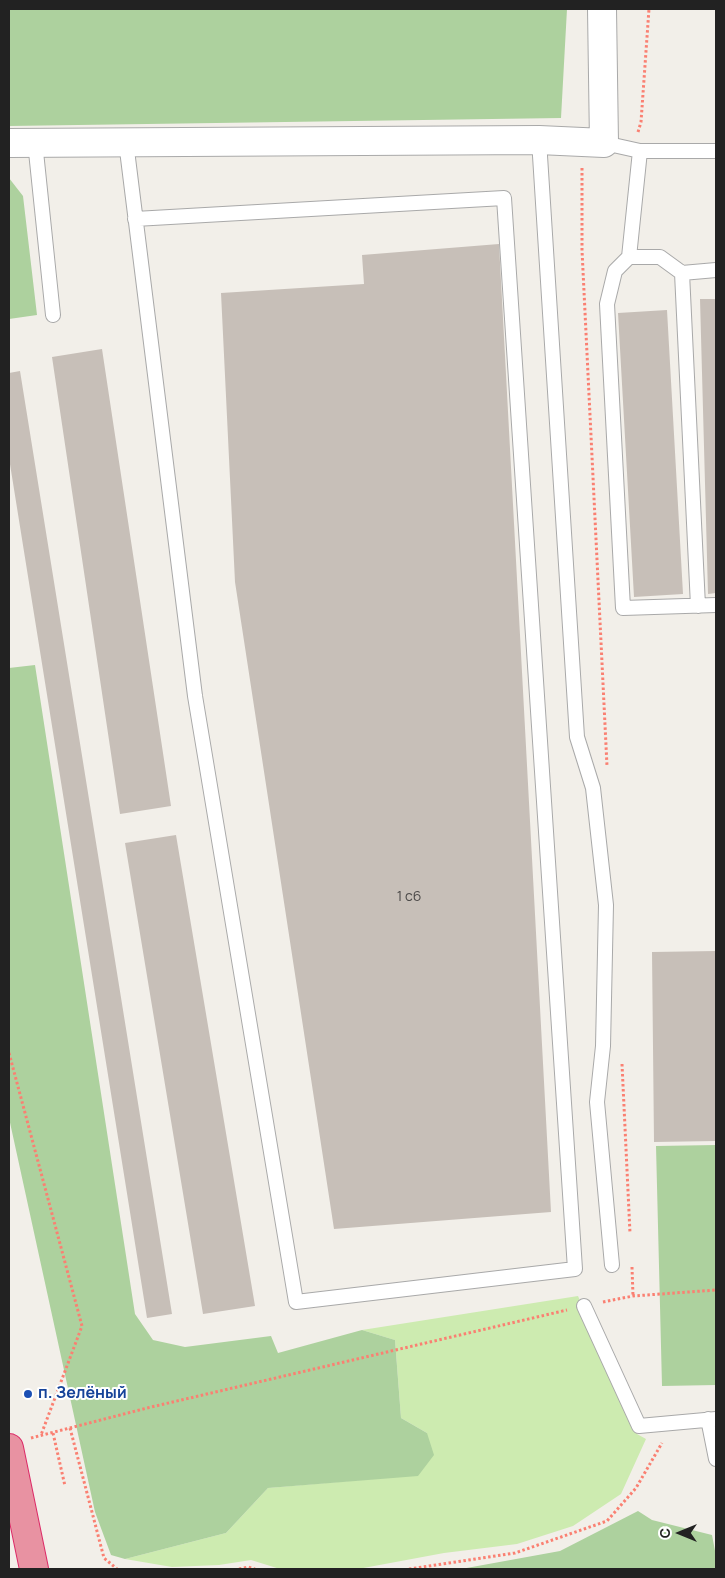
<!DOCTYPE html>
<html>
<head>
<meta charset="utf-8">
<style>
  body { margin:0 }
  #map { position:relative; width:725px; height:1578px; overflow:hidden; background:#f2efe9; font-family:Manrope,sans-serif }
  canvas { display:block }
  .frame { position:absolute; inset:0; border:10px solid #222; pointer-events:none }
  .north { position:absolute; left:655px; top:1508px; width:50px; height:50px; -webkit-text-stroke:4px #fff; paint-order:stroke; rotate:270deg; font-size:14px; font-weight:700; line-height:20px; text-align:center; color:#222 }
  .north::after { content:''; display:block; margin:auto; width:18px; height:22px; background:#222; clip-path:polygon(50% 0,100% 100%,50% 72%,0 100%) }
</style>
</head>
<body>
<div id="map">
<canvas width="725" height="1578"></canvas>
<div class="frame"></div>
<div class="north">С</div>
</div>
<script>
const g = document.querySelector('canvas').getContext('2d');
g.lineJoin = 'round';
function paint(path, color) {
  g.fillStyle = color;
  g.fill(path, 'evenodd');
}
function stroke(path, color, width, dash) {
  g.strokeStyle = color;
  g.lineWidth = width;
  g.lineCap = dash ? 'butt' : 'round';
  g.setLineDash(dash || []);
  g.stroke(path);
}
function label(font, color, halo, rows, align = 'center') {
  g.font = font + ' Manrope,sans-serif';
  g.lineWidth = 4;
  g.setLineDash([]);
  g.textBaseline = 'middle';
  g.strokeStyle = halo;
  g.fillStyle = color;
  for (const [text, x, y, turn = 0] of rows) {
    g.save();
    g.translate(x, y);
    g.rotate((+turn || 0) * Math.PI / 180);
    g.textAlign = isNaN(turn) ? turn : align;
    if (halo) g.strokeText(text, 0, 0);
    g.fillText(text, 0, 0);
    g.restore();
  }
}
paint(new Path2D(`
  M 578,1296 L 637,1434 L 646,1439 L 621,1494 L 573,1526 L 517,1544 L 444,1553 L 358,1569 L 280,1569 L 251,1560 L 219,1565 L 172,1567 L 125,1559 L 226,1533 L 268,1488 L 418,1475 L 427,1433 L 401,1418 L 395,1340 L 362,1330 Z`), '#cdebb0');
paint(new Path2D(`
  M 9,9 L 567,9 L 561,118 L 9,126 Z
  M 9,178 L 23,196 L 37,315 L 9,319 Z
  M 35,665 L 135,1314 L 153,1340 L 185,1347 L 271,1336 L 278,1353 L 362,1330 L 395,1340 L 401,1418 L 427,1433 L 434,1455 L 418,1476 L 268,1488 L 226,1533 L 125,1559 L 111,1555 L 95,1512 L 9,1118 L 9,668 Z
  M 716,1145 L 716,1385 L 662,1386 L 656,1146 Z
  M 638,1511 L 652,1520 L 712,1535 L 716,1556 L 716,1569 L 461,1569 L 560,1551 Z`), '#add19e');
paint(new Path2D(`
  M 499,244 L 551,1212 L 334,1229 L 235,582 L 221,293 L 364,284 L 362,255 Z
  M 700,299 L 716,299 L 716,593 L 708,594 Z
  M 667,310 L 683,594 L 634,597 L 618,313 Z
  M 102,349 L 171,806 L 120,814 L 52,357 Z
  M 20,371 L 172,1314 L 147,1318 L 9,458 L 9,373 Z
  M 176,835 L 255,1306 L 203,1314 L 125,843 Z
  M 716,951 L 716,1141 L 654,1142 L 652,952 Z`), '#c7bfb8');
const lane = new Path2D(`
  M 539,140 L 577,737 L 593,788 L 606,905 L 603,1046 L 597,1102 L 612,1265
  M 35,142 L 53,315
  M 126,142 L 195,696 L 296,1302 L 575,1269 L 504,198 L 135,219
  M 604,143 L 640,151 L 716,151
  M 640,151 L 629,257 L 615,271 L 607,304 L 623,608 L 716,605
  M 629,257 L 660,257 L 682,273 L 716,270
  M 682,273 L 698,606
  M 584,1306 L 639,1426 L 716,1419
  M 708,1419 L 716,1459`);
const street = new Path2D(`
  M 9,143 L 539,140 L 604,143 L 602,9`);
const highway = new Path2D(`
  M 9,1448 L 34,1569`);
stroke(lane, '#a9a9a9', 16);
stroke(street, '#a9a9a9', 30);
stroke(highway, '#dc2a67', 30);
stroke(new Path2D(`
  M 638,132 L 641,122 L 649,9
  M 582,168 L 582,250 L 607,766
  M 9,1053 L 82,1326 L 41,1435
  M 622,1064 L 630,1233
  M 632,1267 L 633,1296
  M 603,1302 L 633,1296 L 716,1290
  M 70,1428 L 104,1558 L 117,1569
  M 53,1433 L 65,1486
  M 31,1438 L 147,1408 L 567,1310
  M 239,1569 L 248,1567 L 255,1569
  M 409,1569 L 515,1553 L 607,1521 L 636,1488 L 662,1443`), '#fa8072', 3, [2.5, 2.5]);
stroke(lane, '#fff', 14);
stroke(street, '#fff', 28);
stroke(highway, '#e892a2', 28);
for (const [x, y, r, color] of [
  [28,1394,5,"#1a4fb4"]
]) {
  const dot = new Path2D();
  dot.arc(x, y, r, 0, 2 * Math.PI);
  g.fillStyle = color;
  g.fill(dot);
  stroke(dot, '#fff', 2);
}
label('14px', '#4b4948', null, [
  ["1 с6",409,897]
]);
label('bold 16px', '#164399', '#fff', [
  ["п. Зелёный",38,1394]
], 'left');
</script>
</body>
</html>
